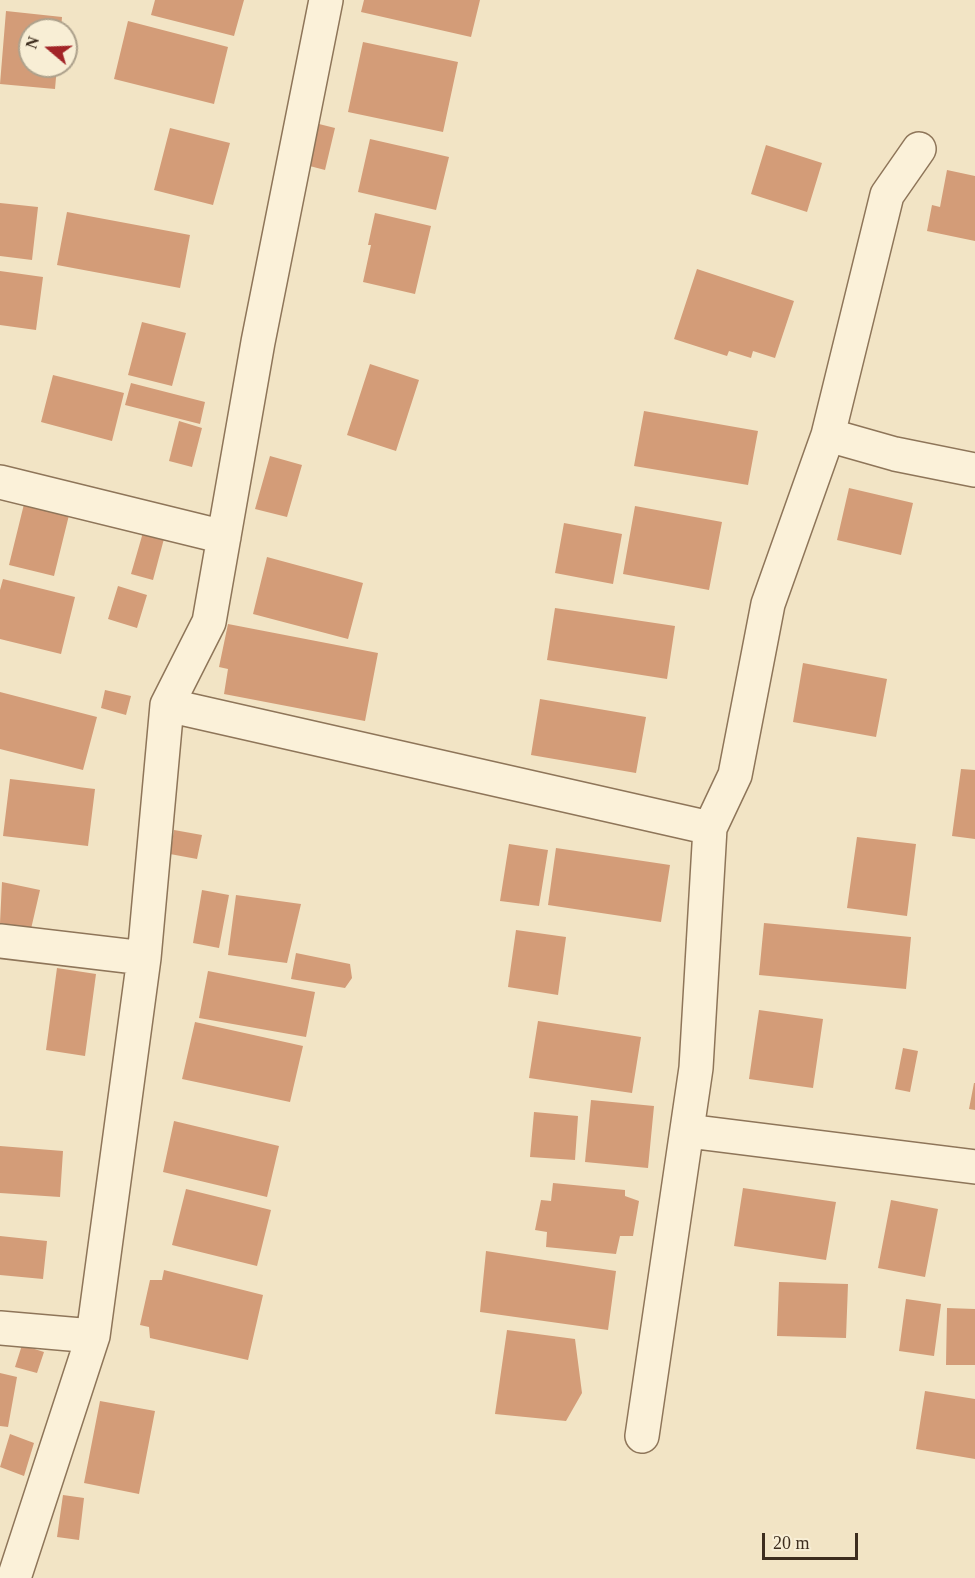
<!DOCTYPE html>
<html>
<head>
<meta charset="utf-8">
<style>
  body { margin:0 }
  #map { position:relative; width:975px; height:1578px; overflow:hidden; background:#f2e4c5; font-family:Georgia,serif }
  canvas { display:block }
  .north { position:absolute; left:18px; top:18px; width:60px; height:60px; box-sizing:border-box; background:#f8eed5; border:2px solid #ada18c; border-radius:50%; rotate:289deg; font-size:16px; font-weight:700; line-height:24px; text-align:center; color:#3d2d1e }
  .north::after { content:''; display:block; margin:auto; width:21px; height:27px; background:#a22427; clip-path:polygon(50% 0,100% 100%,50% 72%,0 100%) }
  .scale { position:absolute; left:762px; top:1533px; width:96px; height:27px; box-sizing:border-box; border:3px solid #3d2d1e; border-top:0; padding-left:8px; font-size:18px; line-height:21px; white-space:nowrap; color:#3d2d1e; -webkit-text-stroke:4px #f8eed5; paint-order:stroke }
</style>
</head>
<body>
<div id="map">
<canvas width="975" height="1578"></canvas>
<div class="north">N</div>
<div class="scale">20 m</div>
</div>
<script>
const g = document.querySelector('canvas').getContext('2d');
g.lineJoin = 'round';
function paint(path, color) {
  g.fillStyle = color;
  g.fill(path, 'evenodd');
}
function stroke(path, color, width, dash) {
  g.strokeStyle = color;
  g.lineWidth = width;
  g.lineCap = dash ? 'butt' : 'round';
  g.setLineDash(dash || []);
  g.stroke(path);
}
paint(new Path2D(`
  M 155,0 L 244,0 L 234,36 L 151,15 Z
  M 364,0 L 480,0 L 471,37 L 361,12 Z
  M 6,11 L 62,17 L 61,30 L 30,30 L 30,66 L 57,66 L 55,89 L 0,84 Z
  M 128,21 L 228,47 L 214,104 L 114,79 Z
  M 363,42 L 458,62 L 443,132 L 348,112 Z
  M 311,122 L 335,128 L 325,170 L 302,164 Z
  M 170,128 L 230,143 L 213,205 L 154,190 Z
  M 370,139 L 449,157 L 436,210 L 358,192 Z
  M 766,145 L 822,163 L 807,212 L 751,194 Z
  M 947,170 L 975,176 L 975,241 L 927,231 L 932,205 L 940,207 Z
  M 0,203 L 38,207 L 32,260 L 0,256 Z
  M 67,212 L 190,235 L 180,288 L 57,265 Z
  M 375,213 L 431,226 L 415,294 L 363,282 L 371,245 L 368,245 Z
  M 697,269 L 794,301 L 775,358 L 753,351 L 751,358 L 729,351 L 727,356 L 674,339 Z
  M 0,271 L 43,277 L 36,330 L 0,325 Z
  M 142,322 L 186,333 L 172,386 L 128,375 Z
  M 370,364 L 419,380 L 396,451 L 347,435 Z
  M 53,375 L 124,393 L 112,441 L 41,422 Z
  M 131,383 L 205,402 L 200,424 L 125,405 Z
  M 644,411 L 758,431 L 748,485 L 634,466 Z
  M 179,421 L 202,428 L 192,467 L 169,461 Z
  M 270,456 L 302,465 L 287,517 L 255,509 Z
  M 849,488 L 913,503 L 901,555 L 837,540 Z
  M 25,500 L 70,511 L 54,576 L 9,565 Z
  M 635,506 L 722,522 L 709,590 L 623,574 Z
  M 564,523 L 622,534 L 613,584 L 555,573 Z
  M 144,529 L 165,535 L 153,580 L 131,574 Z
  M 267,557 L 363,583 L 348,639 L 253,614 Z
  M 3,579 L 75,597 L 61,654 L 0,639 L 0,590 Z
  M 118,586 L 147,595 L 137,628 L 108,619 Z
  M 555,608 L 675,626 L 667,679 L 547,660 Z
  M 228,624 L 378,653 L 365,721 L 224,694 L 228,669 L 219,667 Z
  M 803,663 L 887,679 L 876,737 L 793,722 Z
  M 105,690 L 131,696 L 126,715 L 101,708 Z
  M 0,692 L 97,717 L 83,770 L 0,749 Z
  M 540,699 L 646,717 L 636,773 L 531,755 Z
  M 961,769 L 975,770 L 975,839 L 952,836 Z
  M 10,779 L 95,789 L 88,846 L 3,836 Z
  M 174,830 L 202,835 L 197,859 L 170,854 Z
  M 857,837 L 916,844 L 907,916 L 847,908 Z
  M 509,844 L 548,850 L 539,906 L 500,901 Z
  M 556,848 L 670,865 L 661,922 L 548,905 Z
  M 2,882 L 40,890 L 31,929 L 0,923 Z
  M 202,890 L 229,895 L 219,948 L 193,943 Z
  M 236,895 L 301,904 L 287,963 L 228,955 Z
  M 764,923 L 911,937 L 906,989 L 759,975 Z
  M 516,930 L 566,937 L 558,995 L 508,987 Z
  M 296,953 L 350,964 L 352,978 L 345,988 L 291,979 Z
  M 57,968 L 96,974 L 85,1056 L 46,1050 Z
  M 208,971 L 315,992 L 306,1037 L 199,1018 Z
  M 759,1010 L 823,1019 L 813,1088 L 749,1079 Z
  M 538,1021 L 641,1037 L 632,1093 L 529,1078 Z
  M 195,1022 L 303,1046 L 290,1102 L 182,1079 Z
  M 903,1048 L 918,1051 L 910,1092 L 895,1089 Z
  M 974,1083 L 975,1083 L 975,1110 L 969,1109 Z
  M 591,1100 L 654,1106 L 648,1168 L 585,1162 Z
  M 534,1112 L 578,1116 L 575,1160 L 530,1157 Z
  M 174,1121 L 279,1146 L 267,1197 L 163,1172 Z
  M 0,1146 L 63,1151 L 60,1197 L 0,1193 Z
  M 553,1183 L 625,1190 L 625,1196 L 639,1201 L 633,1236 L 620,1236 L 616,1254 L 546,1247 L 547,1232 L 535,1230 L 541,1200 L 551,1201 Z
  M 743,1188 L 836,1202 L 826,1260 L 734,1246 Z
  M 186,1189 L 271,1210 L 257,1266 L 172,1245 Z
  M 891,1200 L 938,1209 L 925,1277 L 878,1268 Z
  M 0,1236 L 47,1241 L 43,1279 L 0,1275 Z
  M 486,1251 L 616,1271 L 608,1330 L 480,1312 Z
  M 164,1270 L 263,1295 L 248,1360 L 150,1338 L 149,1327 L 140,1325 L 150,1280 L 162,1280 Z
  M 779,1282 L 848,1284 L 846,1338 L 777,1336 Z
  M 906,1299 L 941,1304 L 934,1356 L 899,1351 Z
  M 947,1308 L 975,1309 L 975,1365 L 946,1365 Z
  M 507,1330 L 575,1339 L 582,1393 L 566,1421 L 495,1414 Z
  M 22,1345 L 44,1352 L 37,1373 L 15,1367 Z
  M 0,1373 L 17,1377 L 8,1427 L 0,1426 Z
  M 925,1391 L 975,1399 L 975,1459 L 916,1449 Z
  M 100,1401 L 155,1411 L 139,1494 L 84,1483 Z
  M 10,1434 L 34,1443 L 24,1476 L 0,1467 Z
  M 63,1495 L 84,1498 L 79,1540 L 57,1537 Z`), '#d39c78');
const minor = new Path2D(`
  M 828,435 L 895,454 L 975,470
  M 0,482 L 224,537
  M 167,705 L 710,828
  M 0,941 L 144,958
  M 688,1131 L 975,1167
  M 0,1328 L 93,1336
  M 642,1436 L 696,1068 L 710,828 L 735,775 L 768,604 L 828,435 L 887,195 L 919,149
  M 14,1578 L 93,1336 L 144,958 L 167,705 L 209,622 L 258,342 L 326,0`);
stroke(minor, '#8e7559', 36);
stroke(minor, '#fbf1d9', 33);
</script>
</body>
</html>
